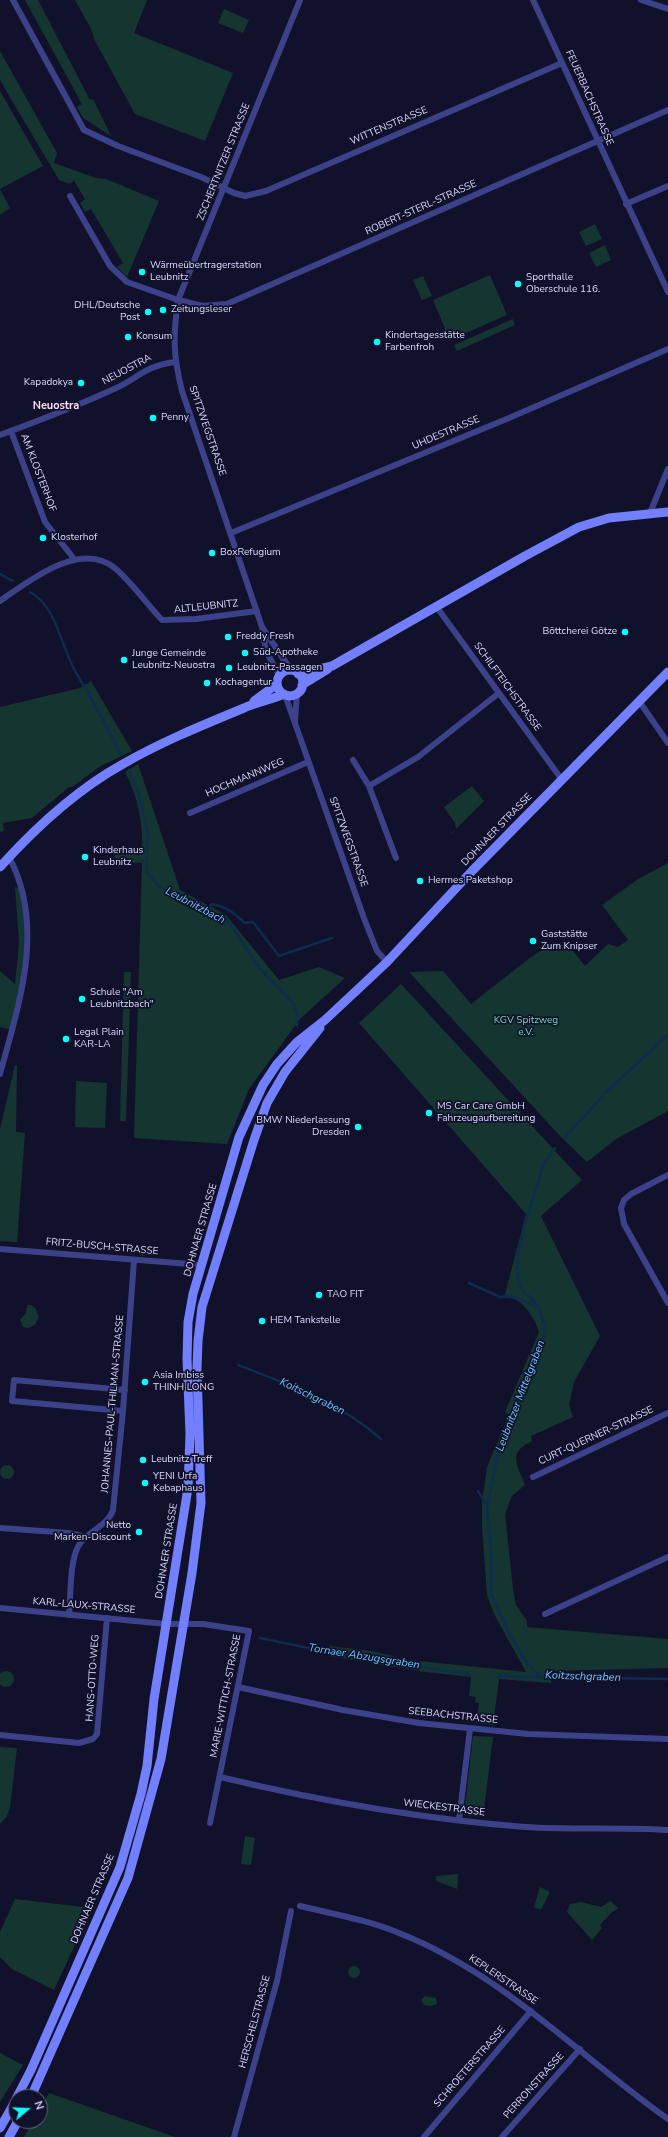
<!DOCTYPE html>
<html>
<head>
<meta charset="utf-8">
<style>
  body { margin:0 }
  #map { position:relative; width:668px; height:2137px; overflow:hidden; background:#12112b; font-family:"Nunito Sans",sans-serif }
  canvas { display:block }
  .north { position:absolute; left:8px; top:2089px; width:40px; height:40px; box-sizing:border-box; background:#12112b; border:1px solid #626280; border-radius:50%; rotate:71deg; font-size:11px; font-weight:700; line-height:16px; text-align:center; color:#dbdbff }
  .north::after { content:''; display:block; margin:auto; width:14px; height:18px; background:#07fffb; clip-path:polygon(50% 0,100% 100%,50% 72%,0 100%) }
</style>
</head>
<body>
<div id="map">
<canvas width="668" height="2137"></canvas>
<div class="north">N</div>
</div>
<script>
const g = document.querySelector('canvas').getContext('2d');
g.lineJoin = 'round';
function paint(path, color) {
  g.fillStyle = color;
  g.fill(path, 'evenodd');
}
function stroke(path, color, width, dash) {
  g.strokeStyle = color;
  g.lineWidth = width;
  g.lineCap = dash ? 'butt' : 'round';
  g.setLineDash(dash || []);
  g.stroke(path);
}
function label(font, color, halo, rows, align = 'center') {
  g.font = font + ' "Nunito Sans",sans-serif';
  g.lineWidth = 3.5;
  g.setLineDash([]);
  g.textBaseline = 'middle';
  g.strokeStyle = halo;
  g.fillStyle = color;
  for (const [text, x, y, turn = 0] of rows) {
    g.save();
    g.translate(x, y);
    g.rotate((+turn || 0) * Math.PI / 180);
    g.textAlign = isNaN(turn) ? turn : align;
    if (halo) g.strokeText(text, 0, 0);
    g.fillText(text, 0, 0);
    g.restore();
  }
}
paint(new Path2D(`
  M 25,0 L 38,0 L 90,100 L 93,99 L 111,136 L 83,118 L 77,107 L 82,104 Z
  M 75,0 L 147,0 L 134,33 L 233,73 L 205,141 L 135,114 L 95,41 L 91,29 Z
  M 224,9 L 249,20 L 243,33 L 218,23 Z
  M 0,51 L 57,153 L 54,163 L 96,178 L 106,179 L 159,201 L 127,277 L 117,267 L 123,263 L 91,209 L 85,212 L 80,203 L 85,199 L 74,181 L 69,184 L 59,180 L 8,94 L 0,80 Z
  M 0,91 L 43,166 L 0,189 L 10,208 L 0,215 Z
  M 595,224 L 602,239 L 586,246 L 579,232 Z
  M 605,245 L 611,260 L 596,267 L 589,253 Z
  M 490,275 L 507,315 L 450,340 L 433,300 Z
  M 423,276 L 432,296 L 422,300 L 413,280 Z
  M 513,319 L 515,325 L 457,351 L 454,345 Z
  M 91,681 L 132,751 L 99,767 L 72,787 L 69,787 L 32,818 L 3,823 L 4,831 L 0,832 L 0,707 L 80,688 Z
  M 138,764 L 180,890 L 226,915 L 279,980 L 319,967 L 345,978 L 300,1019 L 249,1089 L 227,1144 L 134,1138 L 142,863 L 115,862 L 115,850 L 142,851 C 143,822 138,797 125,772 Z
  M 472,786 L 484,801 L 451,834 L 451,833 L 456,829 L 455,823 L 444,807 Z
  M 668,863 L 668,1111 L 616,1139 L 587,1162 L 561,1137 L 409,972 L 443,971 L 471,1004 L 531,957 L 555,942 L 562,951 L 569,946 L 585,966 L 608,944 L 618,947 L 628,940 L 602,905 L 638,879 Z
  M 15,887 L 23,889 L 27,950 L 12,1030 L 0,1027 L 0,971 L 15,984 L 19,943 Z
  M 124,972 L 131,972 L 126,1121 L 120,1121 Z
  M 401,984 L 582,1180 L 541,1216 L 600,1336 L 574,1382 L 569,1405 L 573,1417 L 531,1436 L 532,1441 C 507,1453 517,1464 525,1485 L 512,1496 L 505,1514 L 513,1589 L 516,1605 L 527,1621 L 527,1627 L 668,1639 L 668,1668 L 551,1671 L 551,1683 L 499,1679 L 493,1725 L 476,1723 L 479,1703 L 475,1702 L 476,1697 L 469,1696 L 471,1677 L 426,1672 L 328,1656 L 330,1646 L 372,1651 L 409,1660 L 526,1672 L 494,1614 L 487,1595 L 482,1526 L 482,1502 L 487,1467 L 509,1415 L 505,1412 L 539,1332 C 535,1318 521,1295 504,1298 L 526,1214 L 359,1023 Z
  M 15,1065 L 17,1065 L 16,1132 L 25,1133 L 17,1242 L 0,1241 L 0,1129 Z
  M 76,1081 L 107,1083 L 105,1128 L 75,1127 Z
  M 27,1305 L 31,1305 L 36,1309 L 39,1317 L 35,1325 L 28,1328 L 23,1327 L 20,1320 L 26,1313 Z
  M0 1472a7 7 0 1 1 14 0a7 7 0 1 1-14 0Z
  M-2 1679a8 8 0 1 1 16 0a8 8 0 1 1-16 0Z
  M 473,1736 L 493,1737 L 483,1817 L 464,1815 Z
  M 0,1747 L 17,1748 L 10,1808 L 7,1816 L 0,1824 Z
  M 245,1836 L 255,1838 L 251,1865 L 241,1864 Z
  M 458,1874 L 457,1889 L 436,1881 L 436,1876 Z
  M 540,1887 L 550,1892 L 541,1910 L 534,1907 Z
  M 15,1899 L 92,1908 L 54,1990 L 12,1969 L 0,1957 L 0,1932 Z
  M 610,1901 L 619,1908 L 612,1912 L 600,1925 L 602,1928 L 592,1940 L 567,1912 L 570,1904 L 581,1902 L 601,1907 Z
  M348 1972a6 6 0 1 1 12 0a6 6 0 1 1-12 0Z
  M 425,1996 L 436,1998 L 437,2004 L 430,2006 L 424,2005 L 421,2000 Z
  M 0,2053 L 23,2065 L 0,2102 Z
  M 49,2093 L 158,2131 L 175,2137 L 24,2137 L 33,2121 L 40,2121 L 40,2109 Z`), '#143530');
stroke(new Path2D(`
  M 0,574 L 13,581
  M 30,592 C 57,607 61,646 75,671 C 91,698 107,726 121,755
  M 129,770 L 139,794 L 148,836 L 146,872 L 159,886 L 204,912 L 225,920 L 232,927 L 260,969 L 293,1003 L 297,1013 L 297,1026
  M 204,912 L 212,904 C 227,907 234,913 245,923 L 253,922 L 279,956 L 332,938
  M 605,1093 L 668,1035
  M 565,1137 L 603,1096
  M 540,1174 L 545,1162 L 555,1148
  M 540,1177 C 531,1208 509,1258 521,1288 C 523,1293 529,1295 532,1299 C 541,1308 543,1321 545,1333 L 501,1441 L 487,1505 L 491,1552 L 491,1594 L 509,1633 L 523,1657 L 532,1669 L 542,1677 L 668,1679
  M 469,1283 L 500,1297 L 511,1296 L 537,1307
  M 238,1365 C 288,1384 341,1403 381,1439
  M 478,1491 L 486,1504
  M 260,1638 C 329,1653 399,1665 470,1674
  M 499,1676 L 540,1677`), '#0d2c4e', 2.5);
stroke(new Path2D(`
  M 13,0 L 84,130 L 118,146 L 201,177 L 234,193 L 245,196 L 266,191 L 562,63
  M 533,0 L 668,292
  M 641,0 L 668,9
  M 70,196 L 110,266 L 127,282 L 178,300 L 203,306 L 227,304 L 668,110
  M 626,204 L 668,186
  M 11,431 L 45,522 L 75,560
  M 0,435 C 38,421 77,406 114,389 C 139,378 144,366 175,362
  M 650,513 L 668,469
  M 231,533 L 509,418 L 668,349
  M 0,601 C 29,581 81,539 116,569 C 133,584 146,603 162,620 L 196,619 L 257,611
  M 436,606 L 562,780
  M 262,627 L 266,651 L 279,675
  M 291,670 L 262,627 L 182,391 C 173,355 173,336 178,300 L 300,0
  M 285,695 L 365,921 L 377,951 L 387,962
  M 639,701 L 668,743
  M 295,721 L 297,693
  M 353,760 L 369,786 L 396,858
  M 369,786 L 418,757 L 499,693
  M 190,813 L 308,762
  M 0,1074 C 19,1004 46,926 9,857
  M 668,1175 L 631,1194 L 624,1200 L 621,1208 L 624,1224 L 668,1303
  M 0,1249 L 202,1265
  M 123,1411 L 12,1401 L 14,1380 L 125,1390
  M 533,1477 L 668,1413
  M 0,1528 L 69,1533 L 86,1537
  M 0,1608 L 166,1624 L 203,1624 L 249,1631 L 210,1823
  M 545,1614 L 668,1557
  M 69,1615 C 71,1596 69,1556 81,1542 C 90,1531 109,1524 113,1510 L 123,1411 L 134,1260
  M 238,1687 L 343,1710 L 419,1723 L 528,1734 L 668,1739
  M 0,1735 L 79,1743 L 93,1739 L 97,1734 L 107,1618
  M 220,1777 C 320,1801 422,1819 525,1827 C 573,1830 621,1827 668,1830
  M 459,1820 L 470,1729
  M 300,1906 C 333,1914 368,1920 399,1933 C 503,1974 579,2056 668,2119
  M 234,2137 L 277,1981 L 291,1911
  M 424,2137 L 531,2011
  M 502,2137 L 580,2049`), '#3c428a', 6);
stroke(new Path2D(`
  M277 683a13 13 0 1 1 26 0a13 13 0 1 1-26 0Z
  M 298,674 L 332,666 L 525,556 L 579,527 L 609,518 L 668,512
  M 302,685 L 328,669
  M 254,701 L 277,684
  M 0,867 C 36,827 76,790 123,764 C 161,742 203,725 244,708 C 257,702 271,700 284,694
  M 17,2097 L 31,2070 L 120,1867 L 141,1794 L 147,1766 L 154,1699 L 188,1488 L 190,1434 L 187,1359 L 188,1322 L 193,1294 L 239,1137 L 263,1085 L 277,1064 L 297,1042 L 325,1020 L 387,962 L 472,871 L 668,672
  M 31,2097 L 128,1878 L 161,1759 L 192,1573 L 201,1503 L 197,1368 L 198,1341 L 202,1307 L 254,1140 L 267,1103 L 285,1072 L 320,1028
  M 0,2128 L 16,2100
  M 9,2137 L 18,2121`), '#727fff', 9);
for (const [x, y, r, color] of [
  [142,272,4,"#07fffb"],
  [518,284,4,"#07fffb"],
  [163,310,4,"#07fffb"],
  [148,312,4,"#07fffb"],
  [128,337,4,"#07fffb"],
  [377,342,4,"#07fffb"],
  [81,383,4,"#07fffb"],
  [153,418,4,"#07fffb"],
  [43,538,4,"#07fffb"],
  [212,553,4,"#07fffb"],
  [625,632,4,"#07fffb"],
  [228,637,4,"#07fffb"],
  [245,653,4,"#07fffb"],
  [124,660,4,"#07fffb"],
  [229,668,4,"#07fffb"],
  [207,683,4,"#07fffb"],
  [85,857,4,"#07fffb"],
  [420,881,4,"#07fffb"],
  [533,941,4,"#07fffb"],
  [82,999,4,"#07fffb"],
  [66,1039,4,"#07fffb"],
  [429,1113,4,"#07fffb"],
  [358,1127,4,"#07fffb"],
  [319,1295,4,"#07fffb"],
  [262,1321,4,"#07fffb"],
  [145,1382,4,"#07fffb"],
  [143,1460,4,"#07fffb"],
  [145,1483,4,"#07fffb"],
  [139,1532,4,"#07fffb"]
]) {
  const dot = new Path2D();
  dot.arc(x, y, r, 0, 2 * Math.PI);
  g.fillStyle = color;
  g.fill(dot);
  stroke(dot, '#12112b', 1.5);
}
label('10px', '#dbdbff', '#12112b', [
  ["FEUERBACHSTRASSE",589,98,66],
  ["WITTENSTRASSE",389,126,-23],
  ["ZSCHERTNITZER STRASSE",224,162,-68],
  ["ROBERT-STERL-STRASSE",421,208,-24],
  ["NEUOSTRA",127,370,-28],
  ["SPITZWEGSTRASSE",207,431,71],
  ["UHDESTRASSE",446,433,-23],
  ["AM KLOSTERHOF",38,473,69],
  ["ALTLEUBNITZ",206,607,-6],
  ["SCHILFTEICHSTRASSE",507,687,54],
  ["HOCHMANNWEG",245,778,-23],
  ["DOHNAER STRASSE",497,830,-46],
  ["SPITZWEGSTRASSE",348,842,70],
  ["DOHNAER STRASSE",201,1230,-74],
  ["FRITZ-BUSCH-STRASSE",102,1247,5],
  ["JOHANNES-PAUL-THILMAN-STRASSE",113,1404,-85],
  ["CURT-QUERNER-STRASSE",596,1436,-25],
  ["DOHNAER STRASSE",167,1551,-81],
  ["KARL-LAUX-STRASSE",84,1606,5],
  ["HANS-OTTO-WEG",93,1678,-86],
  ["MARIE-WITTICH-STRASSE",226,1696,-79],
  ["SEEBACHSTRASSE",453,1716,6],
  ["WIECKESTRASSE",444,1808,7],
  ["DOHNAER STRASSE",93,1899,-67],
  ["KEPLERSTRASSE",503,1980,34],
  ["HERSCHELSTRASSE",255,2022,-75],
  ["SCHROETERSTRASSE",470,2067,-49],
  ["PERRONSTRASSE",534,2086,-48]
]);
label('10px', '#dbdbff', '#12112b', [
  ["Wärmeübertragerstation",150,266],
  ["Leubnitz",150,278],
  ["Sporthalle",526,278],
  ["Oberschule 116.",526,290],
  ["DHL/Deutsche",140,306,"right"],
  ["Post",140,318,"right"],
  ["Zeitungsleser",171,310],
  ["Kindertagesstätte",385,336],
  ["Farbenfroh",385,348],
  ["Konsum",136,337],
  ["Kapadokya",73,383,"right"],
  ["Penny",161,418],
  ["Klosterhof",51,538],
  ["BoxRefugium",220,553],
  ["Böttcherei Götze",617,632,"right"],
  ["Freddy Fresh",236,637],
  ["Süd-Apotheke",253,653],
  ["Junge Gemeinde",132,654],
  ["Leubnitz-Neuostra",132,666],
  ["Leubnitz-Passagen",237,668],
  ["Kochagentur",215,683],
  ["Kinderhaus",93,851],
  ["Leubnitz",93,863],
  ["Hermes Paketshop",428,881],
  ["Gaststätte",541,935],
  ["Zum Knipser",541,947],
  ["Schule \"Am",90,993],
  ["Leubnitzbach\"",90,1005],
  ["Legal Plain",74,1033],
  ["KAR-LA",74,1045],
  ["MS Car Care GmbH",437,1107],
  ["Fahrzeugaufbereitung",437,1119],
  ["BMW Niederlassung",350,1121,"right"],
  ["Dresden",350,1133,"right"],
  ["TAO FIT",327,1295],
  ["HEM Tankstelle",270,1321],
  ["Asia Imbiss",153,1376],
  ["THINH LONG",153,1388],
  ["Leubnitz Treff",151,1460],
  ["YENI Urfa",153,1477],
  ["Kebaphaus",153,1489],
  ["Netto",131,1526,"right"],
  ["Marken-Discount",131,1538,"right"]
], 'left');
label('10px', '#64e1b3', '#12112b', [
  ["KGV Spitzweg",526,1021],
  ["e.V.",526,1033]
]);
label('bold 11px', '#ffddf7', '#12112b', [
  ["Neuostra",56,406]
]);
label('italic 11px', '#69cbff', '#12112b', [
  ["Leubnitzbach",195,906,28],
  ["Leubnitzer Mittelgraben",521,1396,-69],
  ["Koitschgraben",312,1397,26],
  ["Tornaer Abzugsgraben",364,1657,9],
  ["Koitzschgraben",583,1677,2]
]);
</script>
</body>
</html>
